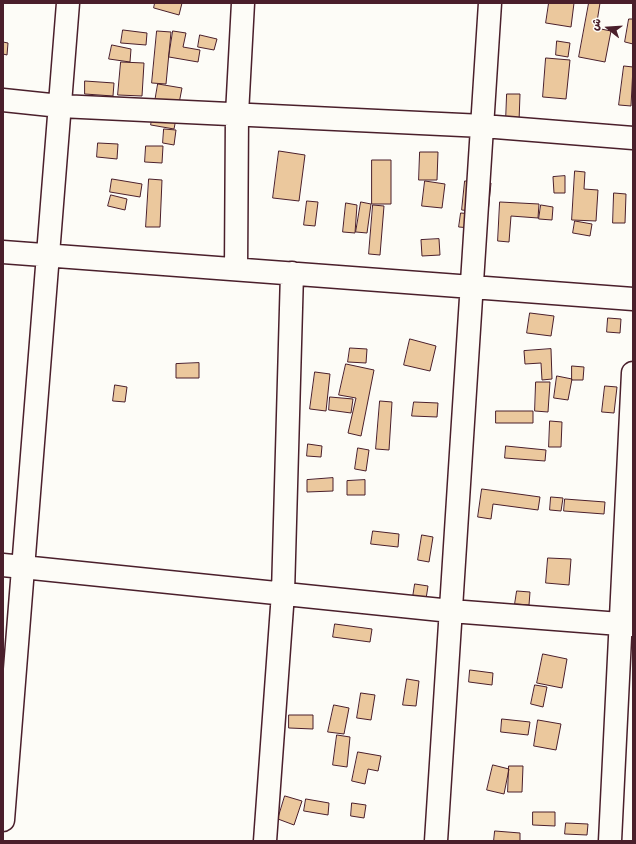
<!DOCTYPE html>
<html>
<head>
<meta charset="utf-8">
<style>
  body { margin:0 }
  #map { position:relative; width:636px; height:844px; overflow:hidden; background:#fdfcf7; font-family:"Balsamiq Sans","Playpen Sans Arabic",sans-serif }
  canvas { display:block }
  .frame { position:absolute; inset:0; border:4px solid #4a1f2b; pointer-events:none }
  .north { position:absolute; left:588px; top:8px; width:40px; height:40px; -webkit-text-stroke:3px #fdfcf7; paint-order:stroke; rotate:287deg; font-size:11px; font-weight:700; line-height:16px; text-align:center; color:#4a1f2b }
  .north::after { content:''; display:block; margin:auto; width:14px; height:18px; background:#4a1f2b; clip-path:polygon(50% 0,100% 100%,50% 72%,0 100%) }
</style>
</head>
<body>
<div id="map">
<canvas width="636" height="844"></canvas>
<div class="frame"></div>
<div class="north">ش</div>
</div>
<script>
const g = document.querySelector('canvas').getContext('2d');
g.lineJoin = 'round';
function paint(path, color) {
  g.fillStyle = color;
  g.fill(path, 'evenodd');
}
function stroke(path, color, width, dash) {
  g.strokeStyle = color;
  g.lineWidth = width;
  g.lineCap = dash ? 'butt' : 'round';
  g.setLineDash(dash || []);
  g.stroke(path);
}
const building = new Path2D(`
  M 155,3 L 182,3 L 179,15 L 154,8 Z
  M 549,3 L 574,3 L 571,27 L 546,23 Z
  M 589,3 L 600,3 L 596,28 L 611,31 L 605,62 L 579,57 Z
  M 629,19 L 633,19 L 633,44 L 625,42 Z
  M 123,30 L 147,33 L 146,45 L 121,43 Z
  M 157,31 L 171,32 L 166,84 L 152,83 Z
  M 173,31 L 186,33 L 183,47 L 200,50 L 198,62 L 169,57 Z
  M 200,35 L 217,39 L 214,50 L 198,47 Z
  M 557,41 L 570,43 L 568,57 L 556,55 Z
  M 3,42 L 8,43 L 7,55 L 3,54 Z
  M 112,45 L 131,49 L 130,62 L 109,59 Z
  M 546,58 L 570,60 L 566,99 L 543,97 Z
  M 121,62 L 144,63 L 142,96 L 118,95 Z
  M 624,66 L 633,67 L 631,106 L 619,105 Z
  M 85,81 L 114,83 L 113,96 L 85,94 Z
  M 158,84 L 182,88 L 174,129 L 151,125 Z
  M 507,94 L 520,94 L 519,122 L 506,121 Z
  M 164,129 L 176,130 L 174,145 L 163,143 Z
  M 98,143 L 118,144 L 117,159 L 97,157 Z
  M 146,146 L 163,146 L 162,163 L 145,162 Z
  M 279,151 L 305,155 L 299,201 L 273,198 Z
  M 420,152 L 438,152 L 437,180 L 419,180 Z
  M 372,160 L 391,160 L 391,204 L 372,204 Z
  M 575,171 L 585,172 L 584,189 L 598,190 L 596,221 L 572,220 Z
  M 565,176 L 565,193 L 554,193 L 553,177 Z
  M 112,179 L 142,184 L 140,197 L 110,192 Z
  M 149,179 L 162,180 L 160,227 L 146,227 Z
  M 425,181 L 445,184 L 442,208 L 422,206 Z
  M 465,181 L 491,183 L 488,213 L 462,210 Z
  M 614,193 L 626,194 L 625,223 L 613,223 Z
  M 111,195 L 127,199 L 125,210 L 108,206 Z
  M 307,201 L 318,202 L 315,226 L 304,225 Z
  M 361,202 L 371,204 L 367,233 L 356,232 Z
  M 500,202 L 539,204 L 538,218 L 511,216 L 509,242 L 498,241 Z
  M 346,203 L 357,205 L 355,233 L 343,232 Z
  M 373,205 L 384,206 L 380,255 L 369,254 Z
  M 541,205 L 553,207 L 552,220 L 539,219 Z
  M 461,213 L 472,214 L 470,228 L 459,227 Z
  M 575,221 L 592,224 L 590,236 L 573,233 Z
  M 439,239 L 440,255 L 422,256 L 421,240 Z
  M 530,313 L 554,316 L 551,336 L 527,333 Z
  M 608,318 L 621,319 L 620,333 L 607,332 Z
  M 410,339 L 436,346 L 430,371 L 404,365 Z
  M 350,348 L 367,349 L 366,363 L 348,362 Z
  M 551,349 L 552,379 L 542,380 L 541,363 L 525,364 L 524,351 Z
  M 199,363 L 199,378 L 176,378 L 176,364 Z
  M 346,364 L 374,370 L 361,436 L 348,433 L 356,398 L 339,395 Z
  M 572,366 L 584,367 L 583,380 L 572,380 Z
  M 315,372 L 330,374 L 326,411 L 310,409 Z
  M 557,376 L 572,379 L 568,400 L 554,398 Z
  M 536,382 L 550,382 L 548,412 L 535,411 Z
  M 115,385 L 127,387 L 125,402 L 113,401 Z
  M 605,386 L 617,387 L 614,413 L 602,412 Z
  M 330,397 L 353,399 L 351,413 L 329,410 Z
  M 380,401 L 392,402 L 389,450 L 376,449 Z
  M 414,402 L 438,403 L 437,417 L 412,416 Z
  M 496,411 L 533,411 L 533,423 L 496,423 Z
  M 550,421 L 562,422 L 561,447 L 549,447 Z
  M 308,444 L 322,446 L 321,457 L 307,456 Z
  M 506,446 L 546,450 L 545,461 L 505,458 Z
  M 358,448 L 369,450 L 366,471 L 355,469 Z
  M 333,478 L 333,491 L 307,492 L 307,480 Z
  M 365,480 L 365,495 L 347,495 L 347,481 Z
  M 482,489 L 540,497 L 538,510 L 493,504 L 491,519 L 478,517 Z
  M 551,497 L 563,498 L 561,511 L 550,510 Z
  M 565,499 L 605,502 L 604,514 L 564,511 Z
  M 373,531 L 399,534 L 398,547 L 371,544 Z
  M 422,535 L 433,537 L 429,562 L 418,560 Z
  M 548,558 L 571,559 L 569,585 L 546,583 Z
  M 415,584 L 428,586 L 426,599 L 413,597 Z
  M 517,591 L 530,592 L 529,605 L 515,604 Z
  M 335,624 L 372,629 L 370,642 L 333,637 Z
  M 543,654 L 567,659 L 562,688 L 537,683 Z
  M 470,670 L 493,673 L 492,685 L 469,682 Z
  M 407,679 L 419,681 L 416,706 L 403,705 Z
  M 535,685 L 547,687 L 543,707 L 531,704 Z
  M 361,693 L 375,695 L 371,720 L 357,718 Z
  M 334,705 L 349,708 L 344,734 L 328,732 Z
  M 289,715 L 313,715 L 313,729 L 289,728 Z
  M 502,719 L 530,722 L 528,735 L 501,732 Z
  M 538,720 L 561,724 L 556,750 L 534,746 Z
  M 337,735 L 350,737 L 347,767 L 333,765 Z
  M 358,752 L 381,756 L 378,771 L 368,769 L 365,784 L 352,781 Z
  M 493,765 L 509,769 L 504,794 L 487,790 Z
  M 509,766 L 523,766 L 522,792 L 508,792 Z
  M 285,796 L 302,801 L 294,825 L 278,819 Z
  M 306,799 L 329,803 L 328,815 L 304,811 Z
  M 352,803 L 366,805 L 364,818 L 351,816 Z
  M 533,812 L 555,812 L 555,826 L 533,825 Z
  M 566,823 L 588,824 L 587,835 L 565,834 Z
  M 495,831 L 520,833 L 520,841 L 494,841 Z`);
paint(building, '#ebc89d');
stroke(building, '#4a1f2b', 1);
const minor = new Path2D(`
  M 3,100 L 60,106 L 483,126 L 633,138
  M 3,252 L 633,299
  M 236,269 L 237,114 L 243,3
  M 3,565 L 451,611 L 633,625
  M 3,820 L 68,3
  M 265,841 L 283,593 L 292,273
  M 436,841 L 490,3
  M 610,841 L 633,373`);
stroke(minor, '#4a1f2b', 25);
stroke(minor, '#fdfcf7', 22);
</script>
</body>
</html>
